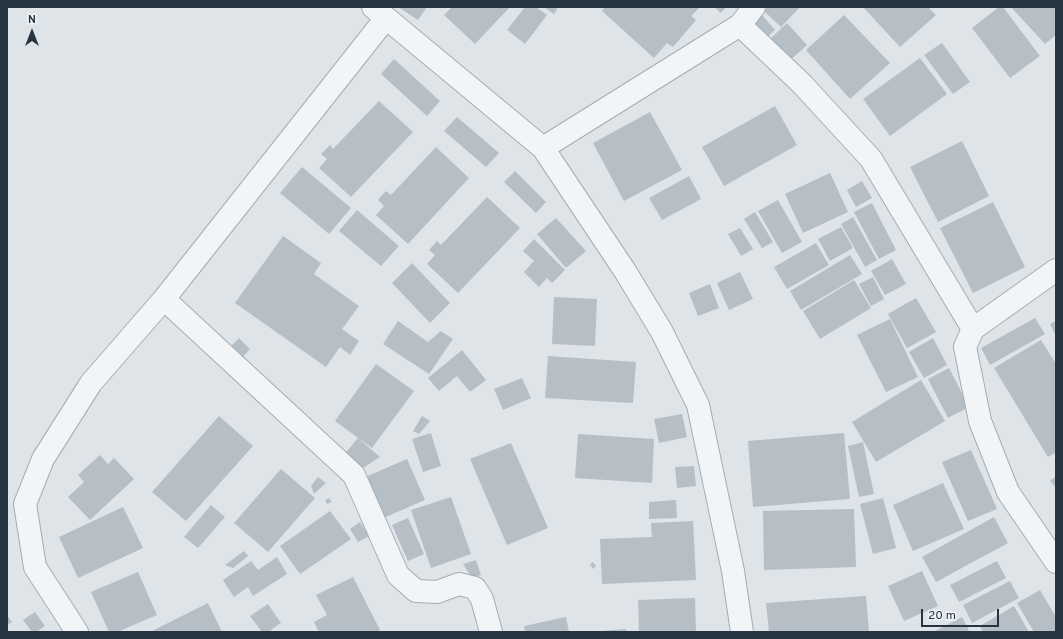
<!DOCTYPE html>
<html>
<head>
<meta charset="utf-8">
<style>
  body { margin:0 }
  #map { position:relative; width:1063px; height:639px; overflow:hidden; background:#dfe4e9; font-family:Overpass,sans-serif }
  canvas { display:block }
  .frame { position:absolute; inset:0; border:8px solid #273441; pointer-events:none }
  .north { position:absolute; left:12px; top:12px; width:40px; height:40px; -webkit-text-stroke:3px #eff3f7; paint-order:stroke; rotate:0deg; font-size:11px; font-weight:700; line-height:16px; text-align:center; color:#273441 }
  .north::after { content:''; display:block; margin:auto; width:14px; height:18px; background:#273441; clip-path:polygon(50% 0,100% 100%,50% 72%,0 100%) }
  .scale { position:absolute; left:921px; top:609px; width:78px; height:18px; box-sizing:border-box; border:2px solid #273441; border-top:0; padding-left:5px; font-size:12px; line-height:14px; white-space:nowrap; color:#273441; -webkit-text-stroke:3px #eff3f7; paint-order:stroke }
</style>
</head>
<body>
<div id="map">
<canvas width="1063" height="639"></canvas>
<div class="frame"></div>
<div class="north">N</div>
<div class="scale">20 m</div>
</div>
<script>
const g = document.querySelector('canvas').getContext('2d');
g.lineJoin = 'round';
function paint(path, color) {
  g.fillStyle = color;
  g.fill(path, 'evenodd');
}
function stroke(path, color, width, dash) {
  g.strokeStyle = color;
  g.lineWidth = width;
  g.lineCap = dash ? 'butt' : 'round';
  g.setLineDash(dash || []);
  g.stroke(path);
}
paint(new Path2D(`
  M 398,7 L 427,7 L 418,20 Z
  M 452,7 L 510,7 L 475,44 L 444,15 Z
  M 525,7 L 536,7 L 547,15 L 525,44 L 507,30 Z
  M 544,7 L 558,7 L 554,14 Z
  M 605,7 L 700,7 L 691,16 L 696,20 L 673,47 L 667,43 L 654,58 L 602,11 Z
  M 714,7 L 726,7 L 721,13 Z
  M 768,7 L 800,7 L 781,27 L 764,11 Z
  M 863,7 L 928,7 L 936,15 L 900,47 Z
  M 999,7 L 1003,7 L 1040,56 L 1010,78 L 972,28 Z
  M 1011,7 L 1056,7 L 1056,35 L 1045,44 Z
  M 762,15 L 775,30 L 765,39 L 752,24 Z
  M 844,15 L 890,63 L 850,99 L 806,50 Z
  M 787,23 L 807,45 L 786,64 L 767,42 Z
  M 942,43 L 970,82 L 953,94 L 924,55 Z
  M 920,58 L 947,94 L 890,136 L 863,99 Z
  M 394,59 L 440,101 L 427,116 L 381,74 Z
  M 379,101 L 413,132 L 351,197 L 319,168 L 327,159 L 321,154 L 330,145 L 333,149 Z
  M 775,106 L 797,145 L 724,186 L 702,147 Z
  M 650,112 L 682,170 L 624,201 L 593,143 Z
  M 457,117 L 499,153 L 486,167 L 444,131 Z
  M 962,141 L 989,196 L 938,222 L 910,167 Z
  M 436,147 L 469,178 L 408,244 L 376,215 L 384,206 L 378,200 L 386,191 L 391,195 Z
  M 302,167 L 351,208 L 329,234 L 280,193 Z
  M 515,171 L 546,202 L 536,213 L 504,182 Z
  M 830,173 L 848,212 L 803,233 L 785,194 Z
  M 689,176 L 701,199 L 662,220 L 649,198 Z
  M 862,181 L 872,198 L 856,207 L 847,190 Z
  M 487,197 L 520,228 L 458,293 L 427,264 L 435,255 L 429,250 L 437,241 L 441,245 Z
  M 778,200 L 802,242 L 782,253 L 758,211 Z
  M 993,202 L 1025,267 L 973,293 L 940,228 Z
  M 872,203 L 896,250 L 879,259 L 854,212 Z
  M 357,210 L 399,246 L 381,266 L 339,231 Z
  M 755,212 L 773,242 L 762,248 L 744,219 Z
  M 853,217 L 877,260 L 865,267 L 841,224 Z
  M 556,218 L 586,251 L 566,268 L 537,234 Z
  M 841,227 L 853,248 L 830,261 L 818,239 Z
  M 740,228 L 753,249 L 741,256 L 728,234 Z
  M 283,236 L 321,263 L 314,274 L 359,306 L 342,329 L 359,341 L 350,355 L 340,347 L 326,367 L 235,303 Z
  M 534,239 L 565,270 L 552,283 L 547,278 L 539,287 L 524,272 L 534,261 L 523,251 Z
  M 816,243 L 829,265 L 787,289 L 774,267 Z
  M 850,255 L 862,274 L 801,310 L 790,291 Z
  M 892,259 L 906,284 L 885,295 L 871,271 Z
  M 412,263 L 450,303 L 430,323 L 392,283 Z
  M 740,272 L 753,299 L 729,310 L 717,283 Z
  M 873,277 L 884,299 L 871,306 L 859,284 Z
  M 854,280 L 871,308 L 820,339 L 803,311 Z
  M 710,284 L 719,308 L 698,316 L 689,293 Z
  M 554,297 L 597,299 L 595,346 L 552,344 Z
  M 916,298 L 936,332 L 907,348 L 888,314 Z
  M 1035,318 L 1045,334 L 990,365 L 981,348 Z
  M 890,319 L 918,377 L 886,392 L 857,335 Z
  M 398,321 L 428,342 L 441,331 L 453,339 L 429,374 L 383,344 Z
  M 1056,321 L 1056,336 L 1050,324 Z
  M 239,338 L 250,349 L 240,360 L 228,349 Z
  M 933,338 L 947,365 L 924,378 L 909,352 Z
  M 1041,340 L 1056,364 L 1056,452 L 1048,457 L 994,368 Z
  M 462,350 L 486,380 L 470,392 L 457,376 L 439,391 L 428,378 Z
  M 548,356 L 636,362 L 633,403 L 545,398 Z
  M 376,364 L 414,391 L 372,448 L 335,421 Z
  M 949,368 L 969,407 L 948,418 L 928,379 Z
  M 522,378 L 531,398 L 503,410 L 494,389 Z
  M 921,380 L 945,421 L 876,462 L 852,422 Z
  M 682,414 L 687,437 L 659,443 L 654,419 Z
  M 219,416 L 253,446 L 186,521 L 152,492 Z
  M 422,416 L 430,421 L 419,434 L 413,431 Z
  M 431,433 L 441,466 L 423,472 L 412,439 Z
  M 844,433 L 850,499 L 753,507 L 748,441 Z
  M 578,434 L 654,439 L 652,483 L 575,478 Z
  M 358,438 L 380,457 L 360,470 L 343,456 Z
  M 863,442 L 874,494 L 859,497 L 848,446 Z
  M 511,443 L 548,528 L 507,545 L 470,459 Z
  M 971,450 L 997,509 L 968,521 L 942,462 Z
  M 100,455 L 108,464 L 114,458 L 134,479 L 90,520 L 68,497 L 84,482 L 78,475 Z
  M 407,459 L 425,500 L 381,519 L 363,478 Z
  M 694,466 L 696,486 L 677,488 L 675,467 Z
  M 281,469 L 315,498 L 268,552 L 234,523 Z
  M 1056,476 L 1056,488 L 1050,481 Z
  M 318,477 L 326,483 L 314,494 L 311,486 Z
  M 943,483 L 964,529 L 913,551 L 893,505 Z
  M 451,497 L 471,554 L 431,568 L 411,510 Z
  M 329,498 L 332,502 L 327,504 L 325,500 Z
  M 883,498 L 896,548 L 873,554 L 860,504 Z
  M 676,500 L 677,518 L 649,519 L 649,502 Z
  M 211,505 L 225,517 L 198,548 L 184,537 Z
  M 123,507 L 143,548 L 78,578 L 59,537 Z
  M 854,509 L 856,567 L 764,570 L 763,511 Z
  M 330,511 L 351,539 L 300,574 L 280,546 Z
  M 994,517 L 1008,543 L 936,582 L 922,557 Z
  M 408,518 L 424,554 L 408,561 L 392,525 Z
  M 693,521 L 696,580 L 602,584 L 600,539 L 652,537 L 651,523 Z
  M 360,522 L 369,536 L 358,542 L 350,529 Z
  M 244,551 L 248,556 L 233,568 L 225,565 Z
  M 277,557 L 287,574 L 253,596 L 248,587 L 234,597 L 223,580 L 251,561 L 258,570 Z
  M 476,560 L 481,575 L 472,578 L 463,564 Z
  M 997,561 L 1006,578 L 959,602 L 950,585 Z
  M 593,562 L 596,566 L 593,569 L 590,564 Z
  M 922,571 L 938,606 L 904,621 L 888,586 Z
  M 138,572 L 157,615 L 117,632 L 109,632 L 91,592 Z
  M 353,577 L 380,630 L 376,632 L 319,632 L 314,622 L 327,615 L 316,595 Z
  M 1010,581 L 1019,598 L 972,623 L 963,605 Z
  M 1040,590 L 1056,617 L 1056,632 L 1034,632 L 1017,603 Z
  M 866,596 L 869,632 L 769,632 L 766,603 Z
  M 695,598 L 696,632 L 639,632 L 638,600 Z
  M 208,603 L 222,632 L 150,632 Z
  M 268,604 L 281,623 L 268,632 L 262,632 L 250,616 Z
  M 1014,606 L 1029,632 L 983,632 L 980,626 Z
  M 35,612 L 45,626 L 36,632 L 32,632 L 23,620 Z
  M 7,615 L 12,622 L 7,625 Z
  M 566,617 L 569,632 L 525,632 L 524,626 Z
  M 962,617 L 969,630 L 965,632 L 933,632 Z
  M 626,629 L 627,632 L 601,632 L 601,631 Z`), '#b6bec6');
const minor = new Path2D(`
  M 373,7 L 543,148 L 625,271 L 662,332 L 698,405 L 733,571 L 742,632
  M 740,25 L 802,84 L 871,159 L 973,329 L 965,347 L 980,421 L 1008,492 L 1056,562
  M 543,148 L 740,25 L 754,7
  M 164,299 L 354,475 L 398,575 L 416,591 L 437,592 L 459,584 L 475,588 L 482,599 L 491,632
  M 973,329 L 1056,270
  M 77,632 L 35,567 L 25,504 L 43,459 L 91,383 L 164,299 L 386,18`);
stroke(minor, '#a4acb3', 24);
stroke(minor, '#f2f5f7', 22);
</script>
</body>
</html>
